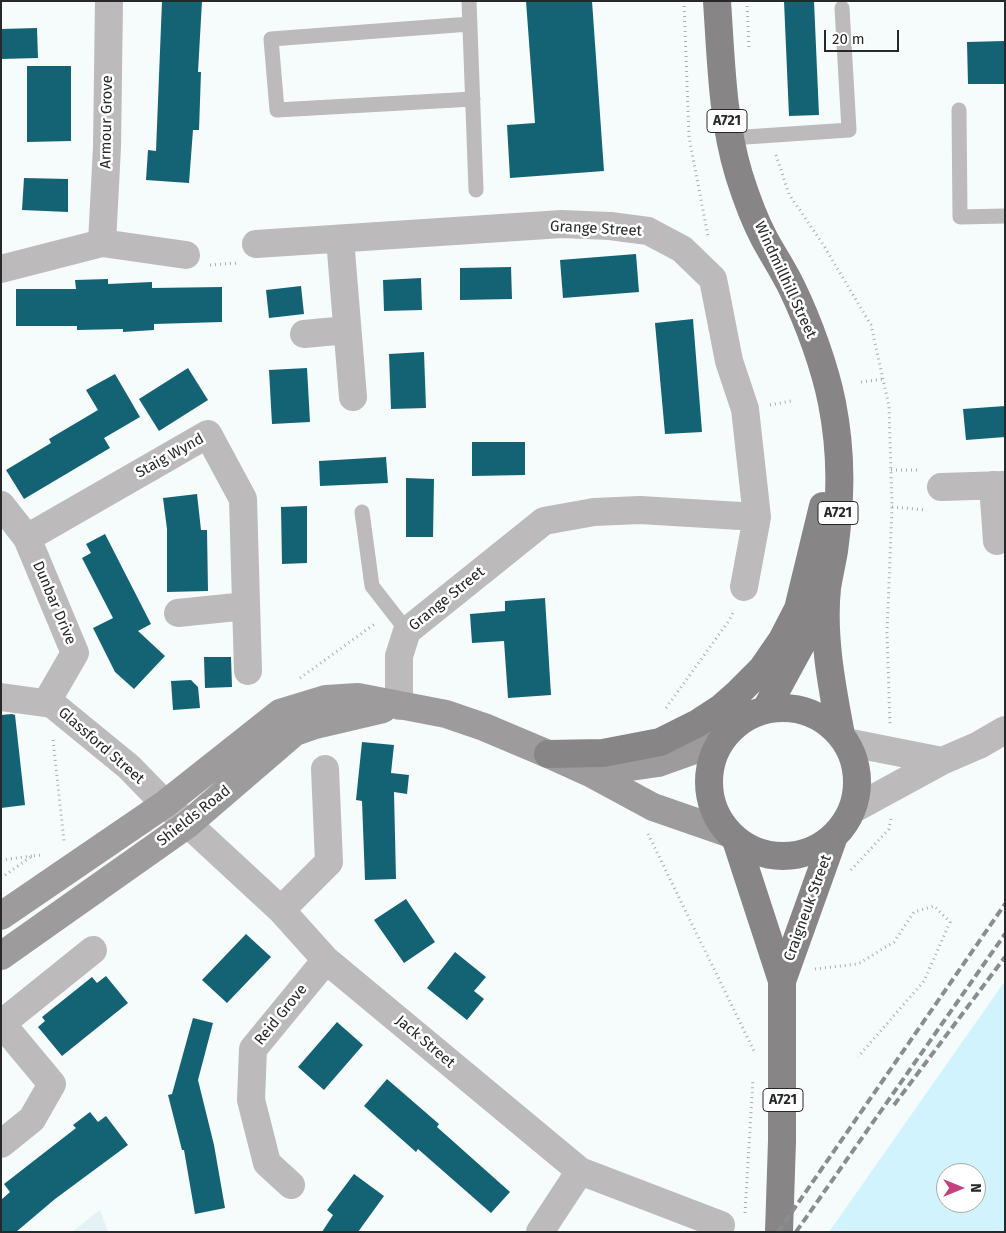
<!DOCTYPE html>
<html>
<head>
<meta charset="utf-8">
<style>
  body { margin:0 }
  #map { position:relative; width:1006px; height:1233px; overflow:hidden; background:#f6fbfc; font-family:"Fira Sans",sans-serif }
  canvas { display:block }
  .frame { position:absolute; inset:0; border:2px solid #262829; pointer-events:none }
  .north { position:absolute; left:936px; top:1163px; width:50px; height:50px; box-sizing:border-box; background:#fff; border:1px solid #a8a9a9; border-radius:50%; rotate:90deg; font-size:14px; font-weight:700; line-height:20px; text-align:center; color:#262829 }
  .north::after { content:''; display:block; margin:auto; width:18px; height:22px; background:#c63f7e; clip-path:polygon(50% 0,100% 100%,50% 72%,0 100%) }
  .scale { position:absolute; left:824px; top:30px; width:75px; height:22px; box-sizing:border-box; border:2px solid #262829; border-top:0; padding-left:6px; font-size:15px; line-height:18px; white-space:nowrap; color:#262829; -webkit-text-stroke:4px #fff; paint-order:stroke }
</style>
</head>
<body>
<div id="map">
<canvas width="1006" height="1233"></canvas>
<div class="frame"></div>
<div class="north">N</div>
<div class="scale">20 m</div>
</div>
<script>
const g = document.querySelector('canvas').getContext('2d');
g.lineJoin = 'round';
function paint(path, color) {
  g.fillStyle = color;
  g.fill(path, 'evenodd');
}
function stroke(path, color, width, dash) {
  g.strokeStyle = color;
  g.lineWidth = width;
  g.lineCap = dash ? 'butt' : 'round';
  g.setLineDash(dash || []);
  g.stroke(path);
}
function label(font, color, halo, rows, align = 'center') {
  g.font = font + ' "Fira Sans",sans-serif';
  g.lineWidth = 5;
  g.setLineDash([]);
  g.textBaseline = 'middle';
  g.strokeStyle = halo;
  g.fillStyle = color;
  for (const [text, x, y, turn = 0] of rows) {
    g.save();
    g.translate(x, y);
    g.rotate((+turn || 0) * Math.PI / 180);
    g.textAlign = isNaN(turn) ? turn : align;
    if (halo) g.strokeText(text, 0, 0);
    g.fillText(text, 0, 0);
    g.restore();
  }
}
paint(new Path2D(`
  M 100,1210 L 108,1232 L 72,1232 Z`), '#e4f2f6');
paint(new Path2D(`
  M 1005,981 L 1005,1232 L 829,1232 ZM 946,1173 L 976,1173 L 976,1203 L 946,1203 Z`), '#d0f3fd');
paint(new Path2D(`
  M 162,1 L 202,1 L 198,72 L 201,72 L 199,130 L 193,130 L 189,183 L 146,180 L 148,150 L 156,151 Z
  M 526,1 L 592,1 L 604,171 L 510,178 L 507,125 L 535,123 Z
  M 784,1 L 814,1 L 819,115 L 789,116 Z
  M 37,28 L 38,58 L 1,59 L 1,29 Z
  M 1005,41 L 1005,84 L 968,84 L 967,42 Z
  M 27,66 L 71,66 L 71,141 L 27,142 Z
  M 24,178 L 68,179 L 68,212 L 22,210 Z
  M 636,254 L 639,292 L 563,298 L 560,260 Z
  M 511,267 L 512,299 L 460,300 L 460,268 Z
  M 421,278 L 422,310 L 384,311 L 383,280 Z
  M 108,279 L 108,284 L 152,282 L 152,288 L 222,287 L 222,322 L 154,324 L 154,330 L 123,332 L 123,329 L 77,330 L 77,326 L 16,326 L 16,289 L 76,289 L 75,280 Z
  M 301,286 L 304,314 L 269,318 L 266,290 Z
  M 693,319 L 702,432 L 665,434 L 655,323 Z
  M 424,352 L 426,408 L 391,409 L 389,354 Z
  M 188,368 L 208,400 L 159,431 L 139,399 Z
  M 307,368 L 310,422 L 272,424 L 269,370 Z
  M 115,374 L 140,417 L 104,438 L 110,448 L 24,499 L 6,470 L 51,443 L 49,439 L 98,410 L 86,390 Z
  M 1005,406 L 1005,437 L 966,440 L 963,409 Z
  M 472,442 L 525,442 L 525,475 L 472,476 Z
  M 386,457 L 388,483 L 320,486 L 319,461 Z
  M 406,478 L 434,479 L 433,537 L 406,537 Z
  M 197,494 L 201,530 L 207,530 L 208,591 L 167,592 L 167,529 L 163,498 Z
  M 307,506 L 307,563 L 282,564 L 281,507 Z
  M 105,534 L 151,624 L 138,631 L 165,656 L 134,689 L 115,672 L 93,628 L 113,618 L 82,558 L 91,553 L 86,544 Z
  M 545,598 L 551,695 L 508,698 L 504,641 L 472,643 L 470,614 L 505,611 L 505,601 Z
  M 204,657 L 231,657 L 232,687 L 205,688 Z
  M 191,680 L 198,687 L 200,708 L 173,710 L 171,681 Z
  M 12,714 L 15,715 L 25,805 L 1,808 L 1,715 Z
  M 362,742 L 394,745 L 391,773 L 409,775 L 407,794 L 394,792 L 396,879 L 365,880 L 362,801 L 356,800 Z
  M 406,899 L 435,942 L 404,963 L 374,920 Z
  M 246,934 L 271,957 L 227,1003 L 202,980 Z
  M 455,952 L 486,977 L 474,991 L 484,999 L 467,1020 L 427,988 Z
  M 106,976 L 128,1003 L 62,1056 L 38,1027 L 45,1021 L 42,1017 L 92,977 L 97,983 Z
  M 193,1018 L 213,1023 L 198,1080 L 214,1145 L 225,1208 L 195,1214 L 184,1150 L 182,1150 L 168,1095 L 172,1094 Z
  M 337,1022 L 363,1045 L 324,1090 L 298,1067 Z
  M 387,1079 L 439,1124 L 437,1127 L 510,1192 L 491,1213 L 418,1149 L 416,1152 L 364,1106 Z
  M 90,1112 L 98,1122 L 106,1116 L 128,1145 L 55,1199 L 16,1232 L 1,1232 L 1,1200 L 10,1192 L 4,1184 L 76,1128 L 73,1125 Z
  M 354,1174 L 384,1196 L 358,1232 L 322,1232 L 333,1215 L 327,1210 Z`), '#146375');
stroke(new Path2D(`
  M 684,1 L 689,137 L 708,236
  M 747,1 L 749,49
  M 776,155 L 789,194 L 824,246 L 871,325 L 889,406 L 892,507 L 887,633 L 890,724
  M 210,265 L 238,263
  M 861,382 L 883,379
  M 770,405 L 791,401
  M 891,470 L 921,470
  M 892,507 L 927,510
  M 300,678 L 376,623
  M 666,708 L 728,622 L 734,611
  M 53,740 L 64,841
  M 648,834 L 755,1053
  M 1,860 L 32,856
  M 851,870 L 889,829 L 891,819
  M 1,878 L 32,856 L 43,855
  M 815,969 L 858,964 L 894,942 L 914,912 L 934,906 L 950,922 L 924,981 L 858,1057
  M 745,1213 L 753,1079`), '#a8acad', 3, [1, 4]);
stroke(new Path2D(`
  M 469,1 L 476,190
  M 470,24 L 271,39 L 277,110 L 473,99
  M 959,110 L 960,217 L 1005,216
  M 731,138 L 849,130 L 842,8
  M 362,512 L 372,586 L 407,631`), '#bcbabb', 15);
stroke(new Path2D(`
  M 340,239 L 353,397
  M 102,243 L 186,255
  M 256,244 L 562,224 L 610,226 L 648,231 L 682,249 L 713,279 L 729,361 L 745,409 L 757,517 L 744,587
  M 1,269 L 102,243 L 107,147 L 109,1
  M 304,334 L 347,330
  M 993,485 L 997,541
  M 941,487 L 1005,485
  M 1,505 L 27,538 L 75,653 L 46,703
  M 27,538 L 208,434 L 243,499 L 248,671
  M 178,613 L 246,606
  M 1,697 L 52,704 L 129,767 L 165,804 L 188,824 L 281,910 L 326,960 L 580,1171 L 721,1225
  M 399,706 L 399,656 L 407,631 L 544,521 L 594,512 L 640,510 L 757,517
  M 846,742 L 942,761
  M 852,810 L 942,761 L 979,745 L 1005,730
  M 281,910 L 329,862 L 325,769
  M 1,1024 L 93,950
  M 1,1144 L 32,1119 L 52,1084 L 2,1024
  M 291,1185 L 267,1163 L 251,1100 L 253,1049 L 326,960
  M 540,1232 L 580,1171`), '#bcbabb', 28);
stroke(new Path2D(`
  M 590,773 L 658,763 L 720,741
  M 1,916 L 165,804 L 280,713 L 326,699 L 358,697 L 446,714 L 484,727 L 548,754 L 590,773 L 653,807 L 728,833
  M 1,956 L 188,824 L 295,732 L 315,725 L 383,709`), '#9e9b9c', 28);
stroke(new Path2D(`
  M 717,1 C 721,59 722,119 739,175 C 745,194 755,221 764,238 C 773,255 784,271 792,288 C 808,321 825,367 832,403 C 842,454 841,500 834,551 C 832,563 829,575 827,588 C 822,637 832,687 841,735
  M709 782a74 74 0 1 1 148 0a74 74 0 1 1-148 0Z
  M 766,709 L 810,628 L 823,599
  M 548,754 L 603,753 L 660,742 L 698,723 L 721,708 L 738,693 L 762,669 L 782,640 L 798,609 L 823,506
  M 736,840 L 782,981 L 782,1141 L 779,1232
  M 782,981 L 834,836`), '#888586', 28);
stroke(new Path2D(`
  M 894,1105 L 1005,957
  M 778,1232 L 1005,904
  M 796,1232 L 1005,934`), '#8a8d8e', 4, [8, 4]);
for (const [x, y, w] of [
  [727,121,40],
  [838,513,40],
  [783,1100,40]
]) {
  const box = new Path2D();
  box.roundRect(x - w / 2, y - 11.5, w, 23, 4);
  g.fillStyle = '#fff';
  g.fill(box);
  stroke(box, '#262829', 1);
}
label('bold 14px', '#262829', null, [
  ["A721",727,121],
  ["A721",838,513],
  ["A721",783,1100]
]);
label('15px', '#262829', '#fff', [
  ["Armour Grove",107,122,-89],
  ["Grange Street",596,229,3],
  ["Windmillhill Street",785,280,65],
  ["Staig Wynd",170,456,-29],
  ["Grange Street",447,599,-39],
  ["Dunbar Drive",54,603,67],
  ["Glassford Street",101,746,41],
  ["Shields Road",194,816,-38],
  ["Craigneuk Street",808,908,-70],
  ["Reid Grove",281,1015,-51],
  ["Jack Street",425,1042,40]
]);
</script>
</body>
</html>
